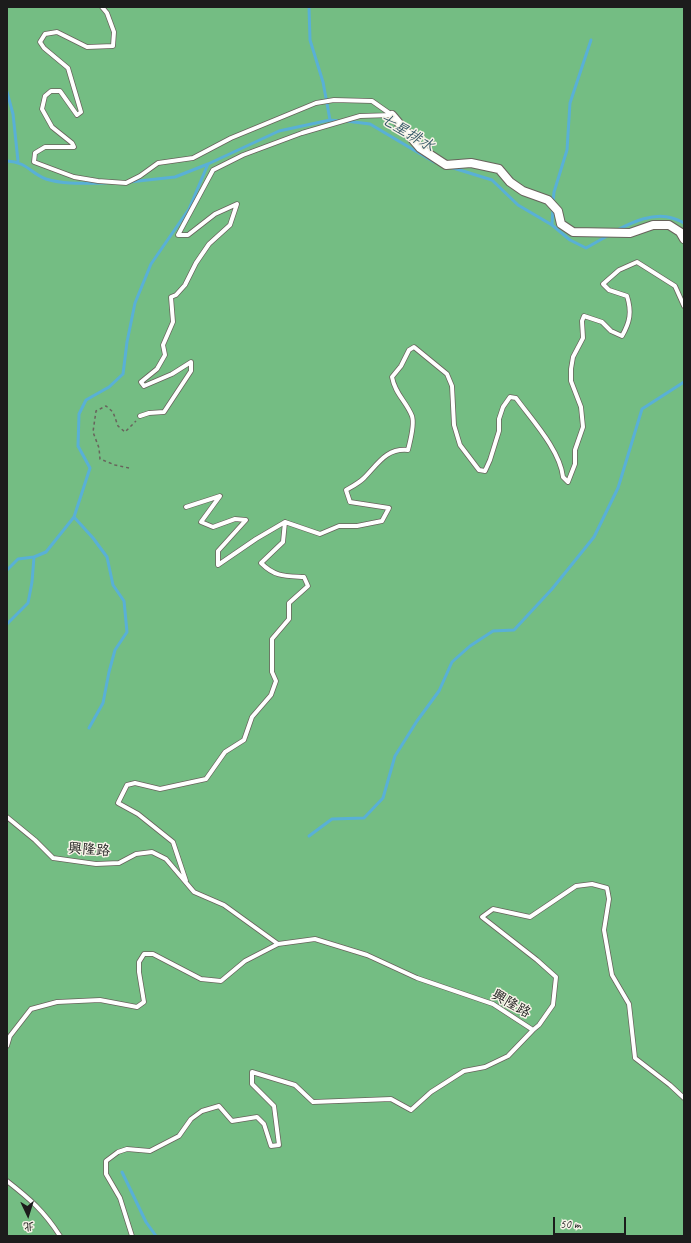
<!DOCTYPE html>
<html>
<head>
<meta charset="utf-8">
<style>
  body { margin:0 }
  #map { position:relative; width:691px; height:1243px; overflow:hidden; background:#f4e7d2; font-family:Caveat,"LXGW WenKai TC",sans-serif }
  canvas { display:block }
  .frame { position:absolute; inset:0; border:8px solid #1c1c1c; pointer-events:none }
  .north { position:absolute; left:8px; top:1195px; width:40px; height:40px; -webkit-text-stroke:3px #f7f3e8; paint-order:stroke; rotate:176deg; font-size:11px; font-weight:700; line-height:16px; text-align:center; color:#1c1c1c }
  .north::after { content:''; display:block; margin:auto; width:14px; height:18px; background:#1c1c1c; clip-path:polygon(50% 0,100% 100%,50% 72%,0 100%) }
  .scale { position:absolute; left:553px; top:1217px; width:73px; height:18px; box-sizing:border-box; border:2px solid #1c1c1c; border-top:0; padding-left:5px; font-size:12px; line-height:14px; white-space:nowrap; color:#1c1c1c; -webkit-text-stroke:3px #f7f3e8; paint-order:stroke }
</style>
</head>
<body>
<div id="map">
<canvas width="691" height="1243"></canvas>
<div class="frame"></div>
<div class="north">北</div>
<div class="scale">50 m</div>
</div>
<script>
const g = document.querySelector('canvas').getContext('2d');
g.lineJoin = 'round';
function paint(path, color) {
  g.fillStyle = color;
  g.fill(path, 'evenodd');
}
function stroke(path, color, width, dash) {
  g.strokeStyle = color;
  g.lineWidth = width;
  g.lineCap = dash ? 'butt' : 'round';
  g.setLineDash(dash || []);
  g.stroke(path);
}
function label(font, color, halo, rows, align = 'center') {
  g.font = font + ' Caveat,"LXGW WenKai TC",sans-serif';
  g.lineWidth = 3;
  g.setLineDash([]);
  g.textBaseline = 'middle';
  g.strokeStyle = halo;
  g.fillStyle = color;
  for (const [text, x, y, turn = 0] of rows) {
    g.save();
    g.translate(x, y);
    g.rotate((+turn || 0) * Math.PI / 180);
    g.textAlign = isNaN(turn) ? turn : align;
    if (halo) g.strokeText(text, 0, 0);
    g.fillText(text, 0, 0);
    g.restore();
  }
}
paint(new Path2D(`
  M 7,7 L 684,7 L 684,1236 L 7,1236 Z`), '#74bd83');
stroke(new Path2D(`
  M 309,7 L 310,40 L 323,82 L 330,120
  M 7,92 L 13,114 L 18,161
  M 346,121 L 370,124 L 434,162
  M 7,161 C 27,162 30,173 46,179 C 66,185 86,183 106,183
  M 450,167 L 492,180 L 518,205 L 552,225 L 570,240 L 586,248 L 609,235
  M 129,182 L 175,177 L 208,164 L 279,131 L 330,120 L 340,121
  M 553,202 L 554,192 L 567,150 L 570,103 L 591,40
  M 552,225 L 553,208
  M 617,230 C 633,222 654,212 672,218 C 676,219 680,221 684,223
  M 74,517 L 93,538 L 107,557 L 113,585 L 124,601 L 127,632 L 115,650 L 109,672 L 103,703 L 89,728
  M 7,570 L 18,559 L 34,557
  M 7,624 L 28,603 L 32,582 L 34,557 L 46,552 L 74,517 L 90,468 L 78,446 L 79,414 L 86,400 L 109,387 L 123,374 L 127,342 L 135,303 L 151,264 L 189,209 L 208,164
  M 309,836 L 332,819 L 364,818 L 383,798 L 395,756 L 417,721 L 439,691 L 452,662 L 470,646 L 493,631 L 514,630 L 552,589 L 594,537 L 618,488 L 642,409 L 684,382
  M 122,1172 L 146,1222 L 156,1236`), '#59b0d6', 3);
const service = new Path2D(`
  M 102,7 L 107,13 L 114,32 L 113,46 L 87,47 L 57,32 L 45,34 L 40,42 L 44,48 L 68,68 L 81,112 L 77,115 L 60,91 L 51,91 L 45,96 L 42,109 L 52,127 L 72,143 L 74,147 L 45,147 L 35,153 L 34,162 L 74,177 L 98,181 L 126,183 L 140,176 L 158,163 L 193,158 L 231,138 L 316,103 L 334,100 L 372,101 L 392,115
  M 140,416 L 149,413 L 164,412 L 191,371 L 191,362 L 172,374 L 144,386 L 141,382 L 157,369 L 165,355 L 163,345 L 173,322 L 171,297 L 176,295 L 185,285 L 196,263 L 209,244 L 230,225 L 237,204 L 215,214 L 188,235 L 178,235 L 213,170 L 243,155 L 302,133 L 360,116 L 392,115
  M 285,522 L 320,534 L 339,526 L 357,526 L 382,521 L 389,508 L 350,502 L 346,490 C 353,486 359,483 364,478 C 378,464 386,448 408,450 C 410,441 415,425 412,416 C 406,401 395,394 392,377 L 401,366 L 409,350 L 414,347 L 447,374 L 452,386 L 454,425 L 460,445 L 479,470 L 485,471 L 490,460 L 499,431 L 499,419 L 503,407 L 510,397 L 516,398 C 532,420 560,450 563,477 L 568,482 L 575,464 L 575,450 L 583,427 L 581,407 L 571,381 L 571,369 L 573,357 L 583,338 L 582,321 L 584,316 L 602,322 L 611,331 L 622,336 C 630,322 632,312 627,296 L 609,290 L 603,284 L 619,270 L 637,262 L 675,286 L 684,306
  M 7,817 L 35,840 L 53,858 L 96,864 L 119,863 L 136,854 L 152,852 L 166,859 L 194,892 L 224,905 L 278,944 L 315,939 L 367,955 L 417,978 L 493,1004 L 533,1030 L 539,1025 L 553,1005 L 556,977 L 537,960 L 482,917 L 493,909 L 530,917 L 576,886 L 592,884 L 607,888 L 609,899 L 604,930 L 612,975 L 629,1004 L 635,1058 L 670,1085 L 684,1098
  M 186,881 L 173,842 L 138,814 L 118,803 L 127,785 L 135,783 L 160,789 L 206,779 L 225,752 L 244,740 L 252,717 L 271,695 L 276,681 L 272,672 L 272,639 L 289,619 L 289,603 L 308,586 L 304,577 C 285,576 275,577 261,563 L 283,542 L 285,522 L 256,539 L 218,565 L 218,551 L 246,520 L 235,519 L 213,527 L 201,522 L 220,496 L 186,507
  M 7,1046 L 10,1036 L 31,1009 L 57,1002 L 100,1000 L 137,1007 L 144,1002 L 139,972 L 139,962 L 144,954 L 153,954 L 201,979 L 221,981 L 245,961 L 278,944
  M 7,1181 C 30,1199 44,1211 60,1236
  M 132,1236 L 120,1198 L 106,1174 L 106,1161 L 118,1152 L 127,1149 L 150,1151 L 179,1136 L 191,1119 L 202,1111 L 219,1106 L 232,1121 L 257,1117 L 264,1124 L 271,1146 L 279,1145 L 274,1106 L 252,1084 L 252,1072 L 295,1085 L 313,1102 L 391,1099 L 411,1110 L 431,1092 L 464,1071 L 485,1067 L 508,1056 L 533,1030`);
const minor = new Path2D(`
  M 392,115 L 420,148 L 446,165 L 471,163 L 499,169 L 510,182 L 523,191 L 548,200 L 558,211 L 561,224 L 573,232 L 630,233 L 653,225 L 669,225 L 680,232 L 684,239`);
stroke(service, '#68635c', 5.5);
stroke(minor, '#68635c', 10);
stroke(new Path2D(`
  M 129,468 L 115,465 L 100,459 L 99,448 L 93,432 L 96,411 L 106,406 L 113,412 L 118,426 L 125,432 L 136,421`), '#68635c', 1.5, [3, 3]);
stroke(service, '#fff', 4);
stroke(minor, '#fff', 8);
label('14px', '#1c1c1c', '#f7f3e8', [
  ["興隆路",89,850,4],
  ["興隆路",511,1004,30]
]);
label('italic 15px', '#345766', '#f7f3e8', [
  ["七星排水",407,133,31]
]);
</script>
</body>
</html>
